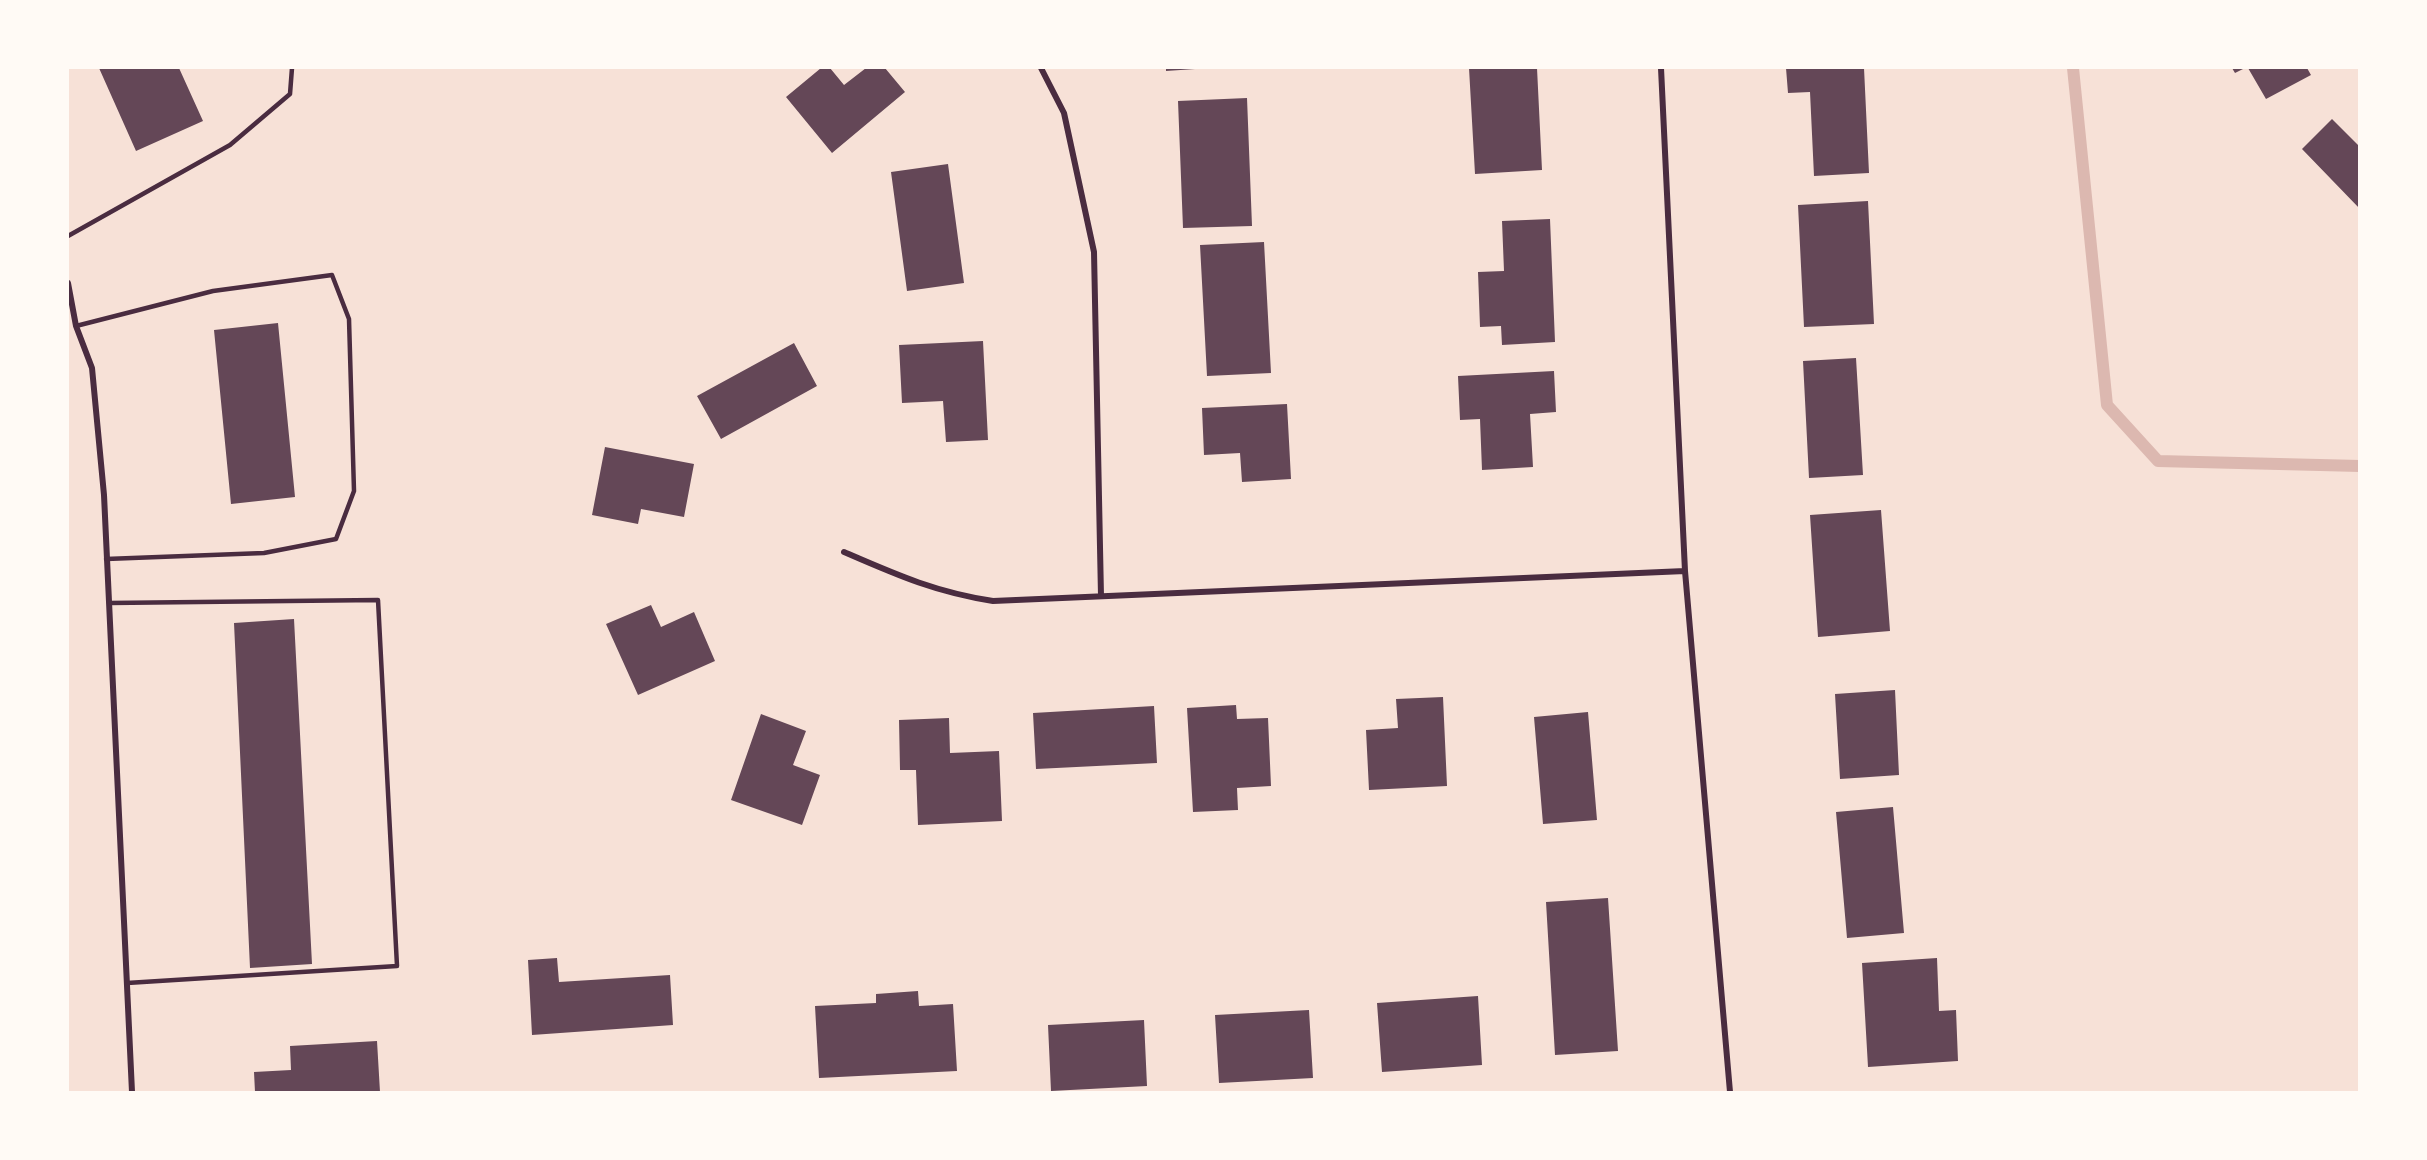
<!DOCTYPE html>
<html>
<head>
<meta charset="utf-8">
<style>
  body { margin:0 }
  #map { position:relative; width:2427px; height:1160px; overflow:hidden; background:#f7e1d7; font-family:"Roboto Serif",serif }
  canvas { display:block }
  .frame { position:absolute; inset:0; border:69px solid #fffaf5; pointer-events:none }
</style>
</head>
<body>
<div id="map">
<canvas width="2427" height="1160"></canvas>
<div class="frame"></div>
</div>
<script>
const g = document.querySelector('canvas').getContext('2d');
g.lineJoin = 'round';
function stroke(path, color, width, dash) {
  g.strokeStyle = color;
  g.lineWidth = width;
  g.lineCap = dash ? 'butt' : 'round';
  g.setLineDash(dash || []);
  g.stroke(path);
}
function paint(path, color) {
  g.fillStyle = color;
  g.fill(path, 'evenodd');
}
stroke(new Path2D(`
  M 2073,68 L 2107,405 L 2158,461 L 2360,466`), '#dcb8b0', 12);
paint(new Path2D(`
  M 99,68 L 179,68 L 203,121 L 136,151 Z
  M 821,68 L 830,68 L 844,85 L 866,68 L 885,68 L 905,92 L 832,153 L 786,97 Z
  M 1166,68 L 1195,68 L 1195,69 L 1166,71 Z
  M 1469,68 L 1537,68 L 1542,170 L 1475,174 Z
  M 1786,68 L 1864,68 L 1869,173 L 1814,176 L 1810,92 L 1788,93 Z
  M 2232,68 L 2245,68 L 2235,73 Z
  M 2248,68 L 2307,68 L 2311,75 L 2266,99 Z
  M 1247,98 L 1252,226 L 1183,228 L 1178,101 Z
  M 2332,119 L 2360,147 L 2360,209 L 2302,149 Z
  M 948,164 L 964,283 L 907,291 L 891,172 Z
  M 1868,201 L 1874,324 L 1804,327 L 1798,205 Z
  M 1550,219 L 1555,342 L 1502,345 L 1501,326 L 1480,327 L 1478,272 L 1504,271 L 1502,221 Z
  M 1264,242 L 1271,373 L 1207,376 L 1200,245 Z
  M 278,323 L 295,497 L 231,504 L 214,330 Z
  M 983,341 L 988,440 L 946,442 L 943,401 L 902,403 L 899,345 Z
  M 794,343 L 817,386 L 721,439 L 697,396 Z
  M 1856,358 L 1863,475 L 1809,478 L 1803,361 Z
  M 1554,371 L 1556,412 L 1530,414 L 1533,467 L 1482,470 L 1480,419 L 1460,420 L 1458,376 Z
  M 1287,404 L 1291,479 L 1242,482 L 1240,453 L 1204,455 L 1202,408 Z
  M 605,447 L 694,464 L 684,517 L 641,509 L 638,524 L 592,515 Z
  M 1881,510 L 1890,631 L 1818,637 L 1810,515 Z
  M 651,605 L 661,627 L 694,612 L 715,661 L 638,695 L 606,624 Z
  M 294,619 L 312,964 L 250,968 L 234,623 Z
  M 1895,690 L 1899,775 L 1840,779 L 1835,694 Z
  M 1443,697 L 1447,786 L 1369,790 L 1366,730 L 1398,728 L 1396,699 Z
  M 1236,705 L 1237,719 L 1268,718 L 1271,786 L 1237,788 L 1238,810 L 1193,812 L 1187,708 Z
  M 1154,706 L 1157,763 L 1036,769 L 1033,713 Z
  M 1588,712 L 1597,820 L 1543,824 L 1534,717 Z
  M 761,714 L 806,731 L 793,765 L 820,775 L 802,825 L 731,800 Z
  M 949,718 L 950,753 L 999,751 L 1002,821 L 918,825 L 916,770 L 900,770 L 899,720 Z
  M 1893,807 L 1904,933 L 1847,938 L 1836,812 Z
  M 1608,898 L 1618,1051 L 1555,1055 L 1546,902 Z
  M 557,958 L 559,982 L 670,975 L 673,1025 L 532,1035 L 528,960 Z
  M 1937,958 L 1939,1011 L 1956,1010 L 1958,1061 L 1868,1067 L 1862,963 Z
  M 918,991 L 919,1006 L 953,1004 L 957,1071 L 819,1078 L 815,1006 L 876,1003 L 876,994 Z
  M 1478,996 L 1482,1065 L 1382,1072 L 1377,1003 Z
  M 1309,1010 L 1313,1078 L 1219,1083 L 1215,1015 Z
  M 1144,1020 L 1147,1086 L 1051,1091 L 1048,1025 Z
  M 377,1041 L 380,1092 L 255,1092 L 254,1072 L 291,1070 L 290,1046 Z`), '#644757');
stroke(new Path2D(`
  M 68,236 L 230,145 L 290,94 L 292,68
  M 76,326 L 213,291 L 332,275 L 349,319 L 354,491 L 336,539 L 264,553 L 106,559
  M 109,603 L 378,600 L 397,966 L 127,983`), '#4a2c40', 4.5);
stroke(new Path2D(`
  M 1041,68 L 1064,113 L 1094,252 L 1101,596
  M 1661,68 L 1685,571 L 1730,1092
  M 68,283 L 76,326 L 92,368 L 104,495 L 132,1092
  M 844,552 C 897,575 935,592 993,601 L 1685,571`), '#4a2c40', 6);
</script>
</body>
</html>
